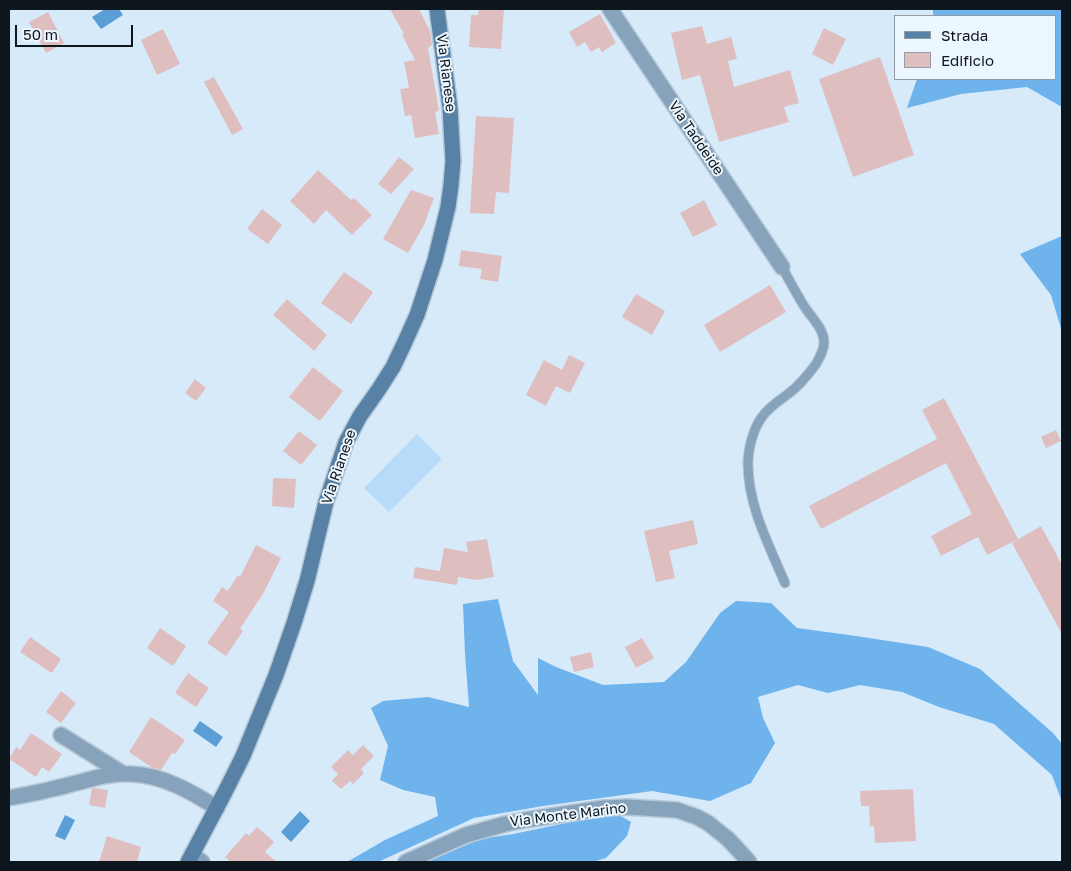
<!DOCTYPE html>
<html>
<head>
<meta charset="utf-8">
<style>
  body { margin:0 }
  #map { position:relative; width:1071px; height:871px; overflow:hidden; background:#d7eafa; font-family:"Golos Text",sans-serif }
  canvas { display:block }
  .frame { position:absolute; inset:0; border:10px solid #0e161d; pointer-events:none }
  .legend { position:absolute; left:894px; top:15px; width:162px; height:65px; box-sizing:border-box; background:#ecf6fe; border:1px solid #939ca4; margin:0; padding:6px 9px; list-style:none; font-size:15px; color:#0e161d }
  .legend li { display:flex; align-items:center; gap:10px; height:25px }
  .legend b { width:25px; border:1px solid #939ca4 }
  .scale { position:absolute; left:15px; top:25px; width:118px; height:22px; box-sizing:border-box; border:2px solid #0e161d; border-top:0; padding-left:6px; font-size:15px; line-height:18px; white-space:nowrap; color:#0e161d; -webkit-text-stroke:4px #ecf6fe; paint-order:stroke }
</style>
</head>
<body>
<div id="map">
<canvas width="1071" height="871"></canvas>
<div class="frame"></div>
<ul class="legend">
<li><b style="height:6px;background:#5781a5"></b>Strada</li>
<li><b style="height:14px;background:#dfbec0"></b>Edificio</li>
</ul>
<div class="scale">50 m</div>
</div>
<script>
const g = document.querySelector('canvas').getContext('2d');
g.lineJoin = 'round';
function paint(path, color) {
  g.fillStyle = color;
  g.fill(path, 'evenodd');
}
function stroke(path, color, width, dash) {
  g.strokeStyle = color;
  g.lineWidth = width;
  g.lineCap = dash ? 'butt' : 'round';
  g.setLineDash(dash || []);
  g.stroke(path);
}
function label(font, color, halo, rows, align = 'center') {
  g.font = font + ' "Golos Text",sans-serif';
  g.lineWidth = 4;
  g.setLineDash([]);
  g.textBaseline = 'middle';
  g.strokeStyle = halo;
  g.fillStyle = color;
  for (const [text, x, y, turn = 0] of rows) {
    g.save();
    g.translate(x, y);
    g.rotate((+turn || 0) * Math.PI / 180);
    g.textAlign = isNaN(turn) ? turn : align;
    if (halo) g.strokeText(text, 0, 0);
    g.fillText(text, 0, 0);
    g.restore();
  }
}
paint(new Path2D(`
  M 417,434 L 442,459 L 389,512 L 364,488 Z`), '#b8dbfa');
paint(new Path2D(`
  M 933,9 L 1062,9 L 1062,107 L 1027,87 L 961,94 L 907,108 L 917,79 L 1055,79 L 1055,16 L 933,16 Z
  M 1062,236 L 1062,332 L 1051,295 L 1020,254 Z
  M 498,599 L 513,661 L 538,695 L 538,658 L 556,667 L 603,685 L 664,682 L 686,662 L 720,613 L 736,601 L 771,603 L 797,628 L 856,636 L 928,647 L 980,669 L 1053,733 L 1062,744 L 1062,802 L 1052,775 L 994,724 L 939,707 L 902,692 L 860,685 L 828,693 L 798,685 L 758,697 L 763,718 L 775,743 L 751,783 L 710,801 L 652,791 L 543,806 L 474,818 L 378,862 L 347,862 L 385,840 L 438,816 L 435,797 L 403,790 L 380,780 L 388,746 L 371,708 L 383,701 L 428,697 L 469,707 L 465,654 L 463,604 Z
  M 619,815 L 631,822 L 627,836 L 606,858 L 593,862 L 427,862 L 480,839 L 513,834 L 566,823 Z`), '#6eb3eb');
paint(new Path2D(`
  M 105,9 L 119,9 L 123,15 L 101,29 L 92,17 Z
  M 200,721 L 223,737 L 216,747 L 193,731 Z
  M 300,811 L 310,821 L 291,842 L 281,832 Z
  M 65,815 L 75,820 L 65,840 L 55,836 Z`), '#5b9ed6');
paint(new Path2D(`
  M 390,9 L 419,9 L 430,31 L 432,45 L 428,48 L 439,111 L 435,112 L 439,134 L 415,138 L 411,115 L 405,116 L 400,89 L 409,88 L 404,62 L 415,60 L 402,35 L 404,34 Z
  M 479,9 L 504,9 L 501,49 L 469,47 L 471,15 L 478,15 Z
  M 48,12 L 64,43 L 46,53 L 29,22 Z
  M 600,14 L 616,43 L 602,52 L 599,47 L 591,52 L 585,42 L 577,47 L 569,32 Z
  M 702,26 L 707,44 L 731,37 L 737,59 L 728,61 L 734,87 L 790,70 L 799,103 L 784,107 L 789,122 L 719,142 L 700,75 L 682,80 L 671,33 Z
  M 824,28 L 846,39 L 833,65 L 812,54 Z
  M 163,29 L 180,64 L 157,75 L 141,40 Z
  M 880,57 L 914,155 L 853,177 L 819,79 Z
  M 214,77 L 243,129 L 232,135 L 204,82 Z
  M 476,116 L 514,118 L 509,193 L 496,192 L 494,214 L 470,213 Z
  M 399,157 L 414,169 L 391,194 L 378,184 Z
  M 318,170 L 351,200 L 354,198 L 372,215 L 352,235 L 326,210 L 314,224 L 290,201 Z
  M 411,190 L 434,198 L 424,225 L 408,253 L 383,239 Z
  M 704,200 L 717,225 L 693,237 L 680,213 Z
  M 262,209 L 282,225 L 268,244 L 247,229 Z
  M 461,250 L 502,256 L 498,282 L 480,279 L 482,269 L 459,266 Z
  M 344,272 L 373,292 L 351,324 L 321,303 Z
  M 770,285 L 786,312 L 720,352 L 704,325 Z
  M 636,294 L 665,311 L 652,335 L 622,317 Z
  M 287,299 L 327,335 L 314,351 L 273,315 Z
  M 569,355 L 585,363 L 570,393 L 556,386 L 546,406 L 526,395 L 544,360 L 562,370 Z
  M 313,367 L 343,391 L 320,421 L 289,397 Z
  M 195,379 L 206,388 L 196,401 L 185,393 Z
  M 944,398 L 1018,539 L 987,555 L 978,537 L 941,556 L 931,536 L 972,514 L 946,463 L 821,529 L 809,506 L 937,439 L 922,410 Z
  M 1056,430 L 1061,441 L 1046,448 L 1041,437 Z
  M 299,431 L 317,445 L 301,465 L 283,451 Z
  M 273,478 L 296,479 L 294,508 L 272,506 Z
  M 693,520 L 698,544 L 669,551 L 675,578 L 656,582 L 644,531 Z
  M 1041,526 L 1062,565 L 1062,634 L 1012,543 Z
  M 487,539 L 494,577 L 477,580 L 458,577 L 457,585 L 413,578 L 415,567 L 440,571 L 444,548 L 468,552 L 466,542 Z
  M 256,545 L 281,558 L 264,592 L 240,629 L 243,631 L 226,656 L 207,643 L 229,612 L 213,601 L 222,587 L 228,591 L 238,575 L 240,577 Z
  M 160,628 L 186,646 L 173,666 L 147,648 Z
  M 30,637 L 61,659 L 52,673 L 20,652 Z
  M 642,638 L 654,658 L 636,668 L 625,647 Z
  M 591,652 L 594,667 L 574,672 L 570,657 Z
  M 188,673 L 209,688 L 196,707 L 175,693 Z
  M 61,691 L 76,703 L 61,723 L 46,712 Z
  M 151,717 L 185,740 L 175,754 L 172,753 L 161,770 L 151,767 L 129,752 Z
  M 31,733 L 62,754 L 49,772 L 42,767 L 36,777 L 9,759 L 16,747 L 20,750 Z
  M 363,745 L 374,756 L 361,769 L 364,773 L 353,784 L 350,781 L 341,789 L 332,781 L 338,774 L 331,767 L 348,750 L 353,755 Z
  M 92,788 L 95,788 L 108,790 L 105,808 L 89,805 Z
  M 913,789 L 916,841 L 875,843 L 874,826 L 870,826 L 869,806 L 861,806 L 860,791 Z
  M 257,827 L 274,842 L 265,852 L 277,862 L 231,862 L 225,857 L 246,833 L 249,836 Z
  M 107,836 L 141,847 L 137,862 L 99,862 Z`), '#dfbec0');
const service = new Path2D(`
  M 782,267 C 789,280 796,293 804,306 C 811,317 824,329 824,342 C 824,350 820,357 816,364 C 808,375 799,386 788,394 C 779,401 769,407 762,417 C 753,429 748,449 748,464 C 748,506 769,545 785,583`);
const minor = new Path2D(`
  M 610,9 L 782,267
  M 61,735 L 122,773
  M 9,798 C 30,794 51,790 72,784 C 92,779 112,772 132,774 C 162,775 192,792 217,808
  M 192,855 L 202,862
  M 406,862 L 466,835 L 505,824 L 525,820 L 604,808 L 627,807 L 677,810 L 697,817 L 708,823 L 728,839 L 742,854 L 749,862`);
const secondary = new Path2D(`
  M 188,862 L 225,792 L 243,756 L 276,675 L 294,623 L 307,581 L 326,502 L 346,442 L 360,416 L 379,389 L 393,367 L 404,344 L 417,315 L 435,260 L 448,207 L 451,185 L 453,161 L 450,108 L 437,9`);
stroke(service, '#b7c8d7', 11);
stroke(minor, '#b7c8d7', 18);
stroke(secondary, '#b7c8d7', 18);
stroke(service, '#87a3bc', 9);
stroke(minor, '#87a3bc', 15);
stroke(secondary, '#5781a5', 15);
label('14px', '#0e161d', '#ecf6fe', [
  ["Via Rianese",446,73,83],
  ["Via Taddeide",696,138,56],
  ["Via Rianese",339,467,-71],
  ["Via Monte Marino",568,815,-7]
]);
</script>
</body>
</html>
